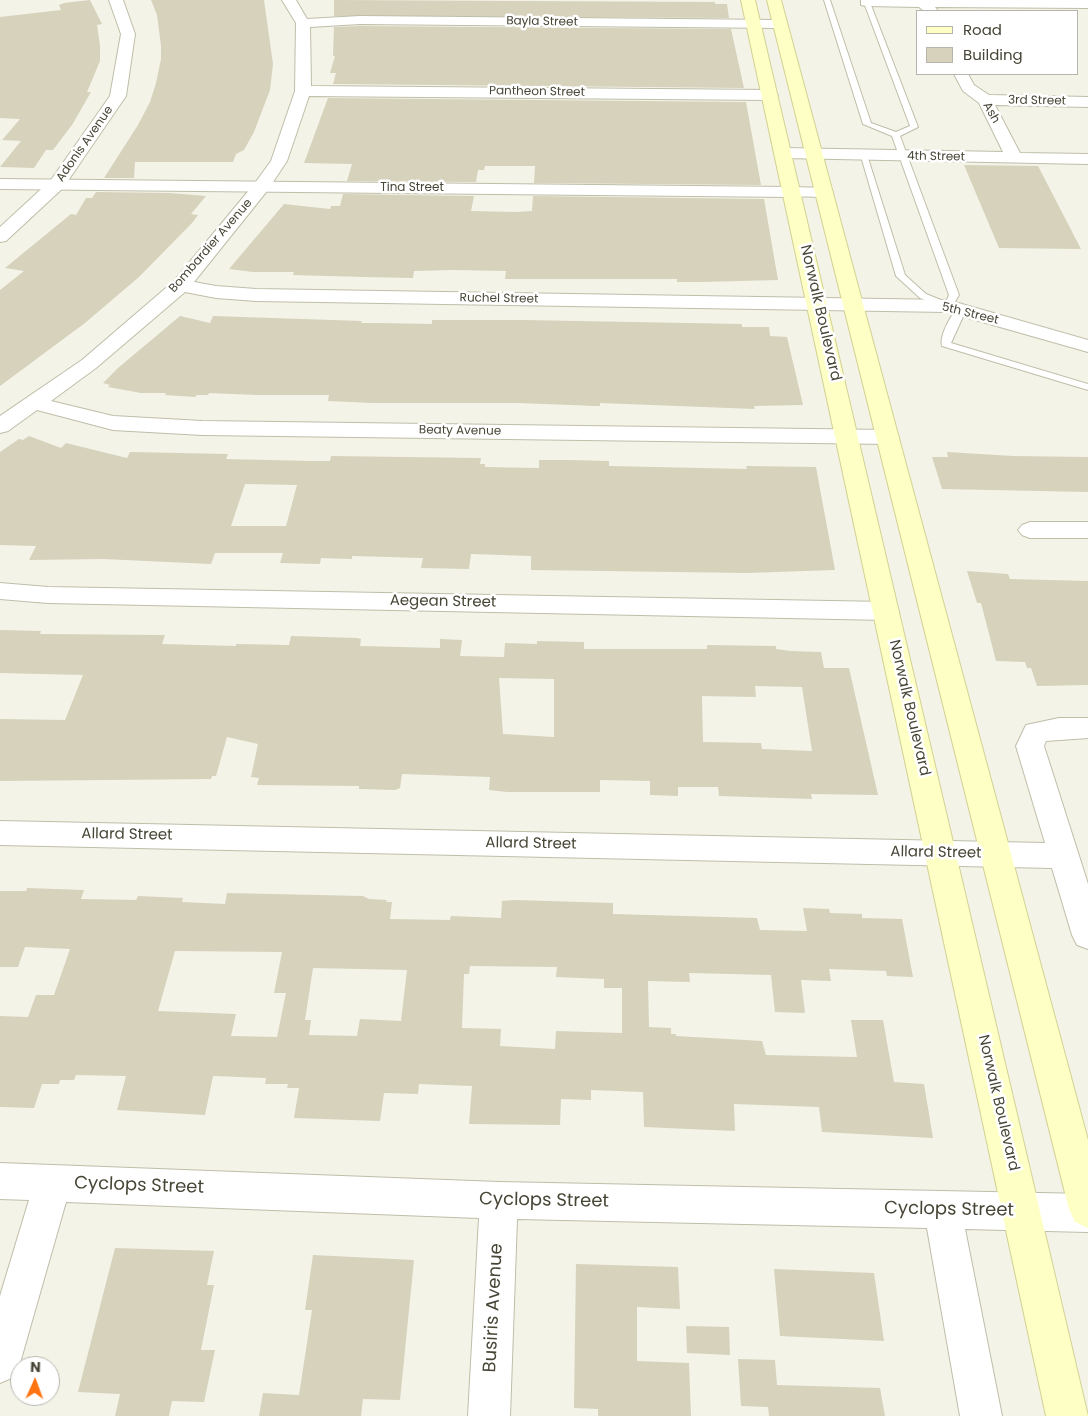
<!DOCTYPE html>
<html>
<head>
<meta charset="utf-8">
<style>
  body { margin:0 }
  #map { position:relative; width:1088px; height:1416px; overflow:hidden; background:#f4f3e7; font-family:Poppins,sans-serif }
  canvas { display:block }
  .legend { position:absolute; left:916px; top:10px; width:162px; height:65px; box-sizing:border-box; background:#fff; border:1px solid #b5b5ae; margin:0; padding:6px 9px; list-style:none; font-size:15px; color:#474535 }
  .legend li { display:flex; align-items:center; gap:10px; height:25px }
  .legend b { width:25px; border:1px solid #b5b5ae }
  .north { position:absolute; left:10px; top:1356px; width:50px; height:50px; box-sizing:border-box; background:#fff; border:1px solid #b5b5ae; border-radius:50%; rotate:2deg; font-size:14px; font-weight:700; line-height:20px; text-align:center; color:#474535 }
  .north::after { content:''; display:block; margin:auto; width:18px; height:22px; background:#ff7412; clip-path:polygon(50% 0,100% 100%,50% 72%,0 100%) }
</style>
</head>
<body>
<div id="map">
<canvas width="1088" height="1416"></canvas>
<ul class="legend">
<li><b style="height:6px;background:#feffc5"></b>Road</li>
<li><b style="height:14px;background:#d6d2bc"></b>Building</li>
</ul>
<div class="north">N</div>
</div>
<script>
const g = document.querySelector('canvas').getContext('2d');
g.lineJoin = 'round';
function paint(path, color) {
  g.fillStyle = color;
  g.fill(path, 'evenodd');
}
function stroke(path, color, width, dash) {
  g.strokeStyle = color;
  g.lineWidth = width;
  g.lineCap = dash ? 'butt' : 'round';
  g.setLineDash(dash || []);
  g.stroke(path);
}
function label(font, color, halo, rows, align = 'center') {
  g.font = font + ' Poppins,sans-serif';
  g.lineWidth = 5;
  g.setLineDash([]);
  g.textBaseline = 'middle';
  g.strokeStyle = halo;
  g.fillStyle = color;
  for (const [text, x, y, turn = 0] of rows) {
    g.save();
    g.translate(x, y);
    g.rotate((+turn || 0) * Math.PI / 180);
    g.textAlign = isNaN(turn) ? turn : align;
    if (halo) g.strokeText(text, 0, 0);
    g.fillText(text, 0, 0);
    g.restore();
  }
}
paint(new Path2D(`
  M 90,0 L 102,24 L 97,25 L 100,45 L 100,61 L 87,92 L 91,92 L 72,125 L 53,150 L 46,150 L 34,168 L 0,167 L 21,141 L 2,140 L 20,119 L 0,118 L 0,17 L 61,10 L 59,5 L 64,3 Z
  M 151,0 L 264,0 L 273,64 L 270,90 L 254,132 L 244,150 L 236,154 L 233,162 L 135,162 L 134,178 L 104,178 L 138,125 L 150,102 L 156,83 L 161,59 L 161,46 L 157,15 Z
  M 334,0 L 715,2 L 715,4 L 727,4 L 729,18 L 334,16 Z
  M 360,26 L 731,29 L 744,88 L 333,84 L 336,73 L 330,73 L 335,56 L 333,56 L 334,27 Z
  M 328,98 L 746,102 L 761,185 L 534,183 L 535,166 L 485,166 L 484,170 L 478,170 L 476,182 L 347,181 L 352,164 L 304,163 Z
  M 964,165 L 1038,166 L 1081,249 L 999,248 Z
  M 96,192 L 170,193 L 206,196 L 191,214 L 198,215 L 193,222 L 139,277 L 85,323 L 0,386 L 0,290 L 24,271 L 5,268 L 71,214 L 76,215 L 86,198 L 92,198 Z
  M 343,194 L 474,196 L 471,211 L 516,212 L 532,211 L 533,196 L 764,199 L 778,280 L 702,282 L 677,282 L 677,279 L 505,279 L 506,271 L 453,270 L 414,271 L 413,278 L 363,277 L 293,275 L 294,272 L 253,272 L 229,269 L 284,204 L 330,209 L 331,206 L 340,206 Z
  M 180,316 L 210,323 L 213,316 L 362,321 L 361,323 L 379,323 L 432,324 L 432,320 L 523,320 L 742,324 L 742,327 L 769,327 L 770,336 L 787,337 L 803,405 L 754,406 L 755,409 L 600,403 L 600,406 L 596,406 L 518,403 L 372,403 L 328,401 L 329,395 L 256,395 L 209,393 L 208,395 L 197,395 L 195,397 L 165,395 L 166,393 L 141,393 L 108,387 L 110,385 L 103,383 L 118,368 Z
  M 29,436 L 61,448 L 66,443 L 127,458 L 130,452 L 228,454 L 226,459 L 310,461 L 330,461 L 331,456 L 481,458 L 480,464 L 485,464 L 485,467 L 539,468 L 539,460 L 568,460 L 609,461 L 609,466 L 747,469 L 746,466 L 816,467 L 835,570 L 747,573 L 531,570 L 531,556 L 471,554 L 469,569 L 421,568 L 423,558 L 352,556 L 352,559 L 321,558 L 320,564 L 280,563 L 283,553 L 215,553 L 211,564 L 103,559 L 29,560 L 36,546 L 0,545 L 0,452 L 19,439 L 23,440 ZM 245,484 L 297,485 L 286,526 L 231,526 Z
  M 947,452 L 1013,456 L 1088,457 L 1088,492 L 942,489 L 932,457 L 948,457 Z
  M 967,571 L 1008,574 L 1010,579 L 1088,581 L 1088,685 L 1037,686 L 1031,668 L 1027,668 L 1025,662 L 996,661 L 981,603 L 977,603 Z
  M 0,630 L 41,631 L 40,634 L 165,635 L 162,644 L 236,646 L 236,644 L 289,645 L 291,636 L 357,638 L 361,639 L 360,646 L 440,648 L 440,639 L 462,640 L 460,656 L 504,657 L 505,643 L 537,644 L 537,641 L 584,642 L 584,649 L 707,649 L 707,645 L 776,646 L 776,649 L 791,651 L 821,652 L 824,668 L 849,668 L 878,795 L 811,794 L 812,799 L 719,796 L 718,787 L 678,787 L 678,796 L 650,795 L 650,781 L 600,780 L 600,792 L 507,792 L 489,790 L 490,777 L 402,774 L 400,788 L 395,790 L 359,789 L 359,786 L 257,785 L 259,778 L 251,777 L 258,744 L 227,737 L 216,776 L 212,776 L 211,779 L 0,781 L 0,719 L 65,720 L 83,675 L 0,673 ZM 499,678 L 554,679 L 554,737 L 503,734 ZM 755,686 L 802,687 L 812,751 L 762,749 L 761,743 L 703,742 L 702,696 L 756,697 Z
  M 27,888 L 84,890 L 81,899 L 136,900 L 138,896 L 183,898 L 182,902 L 225,904 L 227,893 L 363,896 L 369,899 L 387,900 L 386,902 L 392,902 L 390,919 L 450,920 L 451,916 L 501,918 L 502,901 L 515,900 L 613,903 L 613,914 L 757,918 L 760,930 L 807,931 L 803,908 L 829,909 L 830,913 L 862,914 L 862,918 L 902,919 L 913,977 L 887,976 L 886,971 L 829,969 L 831,981 L 801,980 L 805,1013 L 775,1012 L 771,975 L 689,973 L 690,982 L 648,981 L 649,1027 L 671,1028 L 671,1034 L 676,1034 L 676,1036 L 762,1041 L 766,1055 L 857,1057 L 851,1020 L 883,1020 L 894,1082 L 924,1084 L 933,1138 L 822,1132 L 819,1107 L 734,1104 L 735,1131 L 644,1127 L 643,1092 L 591,1090 L 591,1100 L 561,1099 L 560,1125 L 469,1124 L 472,1086 L 419,1084 L 418,1094 L 384,1093 L 380,1121 L 294,1118 L 299,1088 L 287,1088 L 288,1084 L 265,1084 L 266,1078 L 213,1076 L 205,1115 L 117,1110 L 126,1076 L 76,1075 L 74,1080 L 60,1080 L 59,1084 L 42,1084 L 34,1108 L 0,1107 L 0,1016 L 28,1017 L 36,995 L 54,995 L 70,949 L 25,947 L 18,967 L 0,967 L 0,891 L 26,891 ZM 175,951 L 282,952 L 274,993 L 286,993 L 277,1037 L 231,1036 L 236,1014 L 158,1011 ZM 470,966 L 557,967 L 556,977 L 604,979 L 604,988 L 622,988 L 622,1033 L 556,1031 L 555,1049 L 500,1046 L 501,1029 L 462,1028 L 464,974 L 469,974 ZM 313,968 L 407,970 L 401,1021 L 360,1019 L 357,1036 L 309,1035 L 311,1020 L 305,1020 Z
  M 115,1248 L 214,1251 L 207,1285 L 214,1285 L 201,1350 L 215,1350 L 204,1402 L 172,1401 L 169,1416 L 115,1416 L 120,1394 L 78,1392 Z
  M 313,1255 L 414,1260 L 400,1400 L 363,1399 L 361,1416 L 259,1416 L 263,1393 L 299,1395 L 312,1310 L 305,1310 Z
  M 576,1264 L 678,1267 L 680,1309 L 637,1307 L 637,1361 L 689,1363 L 691,1416 L 598,1416 L 598,1409 L 574,1408 Z
  M 774,1269 L 874,1273 L 884,1341 L 780,1336 Z
  M 686,1326 L 729,1327 L 730,1355 L 687,1353 Z
  M 738,1359 L 775,1360 L 777,1385 L 880,1388 L 885,1416 L 769,1416 L 768,1407 L 741,1406 Z`), '#d6d2bc');
const service = new Path2D(`
  M 824,0 L 830,0 L 871,123 L 896,132 L 910,126 L 863,0 L 869,0 L 918,127 L 900,136 L 959,295 L 951,308 L 945,308 L 920,298 L 896,276 L 860,153 L 867,155 L 905,275 L 926,294 L 946,302 L 949,295 L 892,136 L 863,124 Z
  M 961,307 L 966,310 L 951,343 L 1088,384 L 1088,390 L 942,346 C 939,337 952,310 961,307 Z`);
const minor = new Path2D(`
  M 109,0 L 123,0 L 135,34 L 126,96 L 63,188 L 6,241 L 0,242 L 0,227 L 51,180 L 110,96 L 121,34 Z
  M 282,0 L 296,0 L 307,19 L 360,16 L 780,20 L 787,24 L 780,28 L 360,24 L 310,27 L 311,86 L 770,90 L 778,95 L 770,100 L 309,96 L 287,161 L 267,191 L 194,282 L 216,286 L 256,289 L 948,300 L 1088,340 L 1088,352 L 947,312 L 256,301 L 216,298 L 185,292 L 96,368 L 51,401 L 113,416 L 202,421 L 888,430 L 896,432 L 899,437 L 896,442 L 888,444 L 202,435 L 113,430 L 37,410 L 8,431 L 0,433 L 0,416 L 82,360 L 174,281 L 255,183 L 271,161 L 295,91 L 296,23 Z
  M 861,0 L 1088,0 L 1088,8 L 935,7 L 938,11 L 924,11 L 919,7 L 866,6 L 861,5 Z
  M 954,74 L 968,74 L 974,85 L 989,95 L 1088,97 L 1088,107 L 995,105 L 1020,153 L 1088,154 L 1088,164 L 784,158 L 778,156 L 776,153 L 778,150 L 784,148 L 1003,152 L 979,103 L 963,91 Z
  M 791,187 L 830,188 L 833,192 L 830,196 L 824,197 L 785,196 L 782,192 L 785,188 Z
  M 1030,522 L 1088,522 L 1088,538 L 1030,538 L 1022,535 L 1018,530 L 1022,525 Z
  M 0,583 L 48,587 L 886,602 L 895,605 L 899,611 L 895,617 L 886,620 L 48,603 L 0,599 Z
  M 1059,718 L 1088,718 L 1088,738 L 1046,741 L 1044,746 L 1088,884 L 1088,949 L 1077,945 L 1072,935 L 1052,868 L 0,845 L 0,821 L 1045,843 L 1016,746 L 1026,725 Z
  M 0,1163 L 499,1182 L 1088,1194 L 1088,1232 L 965,1229 L 1002,1416 L 960,1416 L 927,1228 L 517,1219 L 510,1416 L 468,1416 L 479,1218 L 66,1202 L 20,1363 L 14,1377 L 0,1383 L 0,1296 L 29,1200 L 0,1199 Z`);
const tertiary = new Path2D(`
  M 0,179 L 791,187 L 797,188 L 800,192 L 797,196 L 791,197 L 0,189 Z`);
const secondary = new Path2D(`
  M 741,0 L 755,0 L 1088,1416 L 1046,1416 Z
  M 767,0 L 781,0 L 1088,1140 L 1088,1228 L 1075,1222 L 1069,1209 Z`);
stroke(service, '#bfbea9', 2);
stroke(minor, '#bfbea9', 2);
stroke(tertiary, '#bfbea9', 2);
stroke(secondary, '#d2d193', 2);
paint(service, '#fff');
paint(minor, '#fff');
paint(tertiary, '#fff');
paint(secondary, '#feffc5');
label('12px', '#474535', '#fff', [
  ["Bayla Street",542,22,1],
  ["Pantheon Street",537,92,1],
  ["3rd Street",1037,101,1],
  ["Ash",991,113,61],
  ["Adonis Avenue",85,144,-55],
  ["4th Street",936,157,1],
  ["Tina Street",412,188],
  ["Bombardier Avenue",211,246,-49],
  ["Ruchel Street",499,299,1],
  ["5th Street",970,314,14],
  ["Beaty Avenue",460,431,1]
]);
label('15px', '#474535', '#fff', [
  ["Norwalk Boulevard",820,313,77],
  ["Aegean Street",443,602,1],
  ["Norwalk Boulevard",909,708,77],
  ["Allard Street",127,835,1],
  ["Allard Street",531,844,1],
  ["Allard Street",936,853,1],
  ["Norwalk Boulevard",998,1103,77]
]);
label('18px', '#474535', '#fff', [
  ["Cyclops Street",139,1186,2],
  ["Cyclops Street",544,1201,1],
  ["Cyclops Street",949,1210,1],
  ["Busiris Avenue",494,1308,-87]
]);
</script>
</body>
</html>
